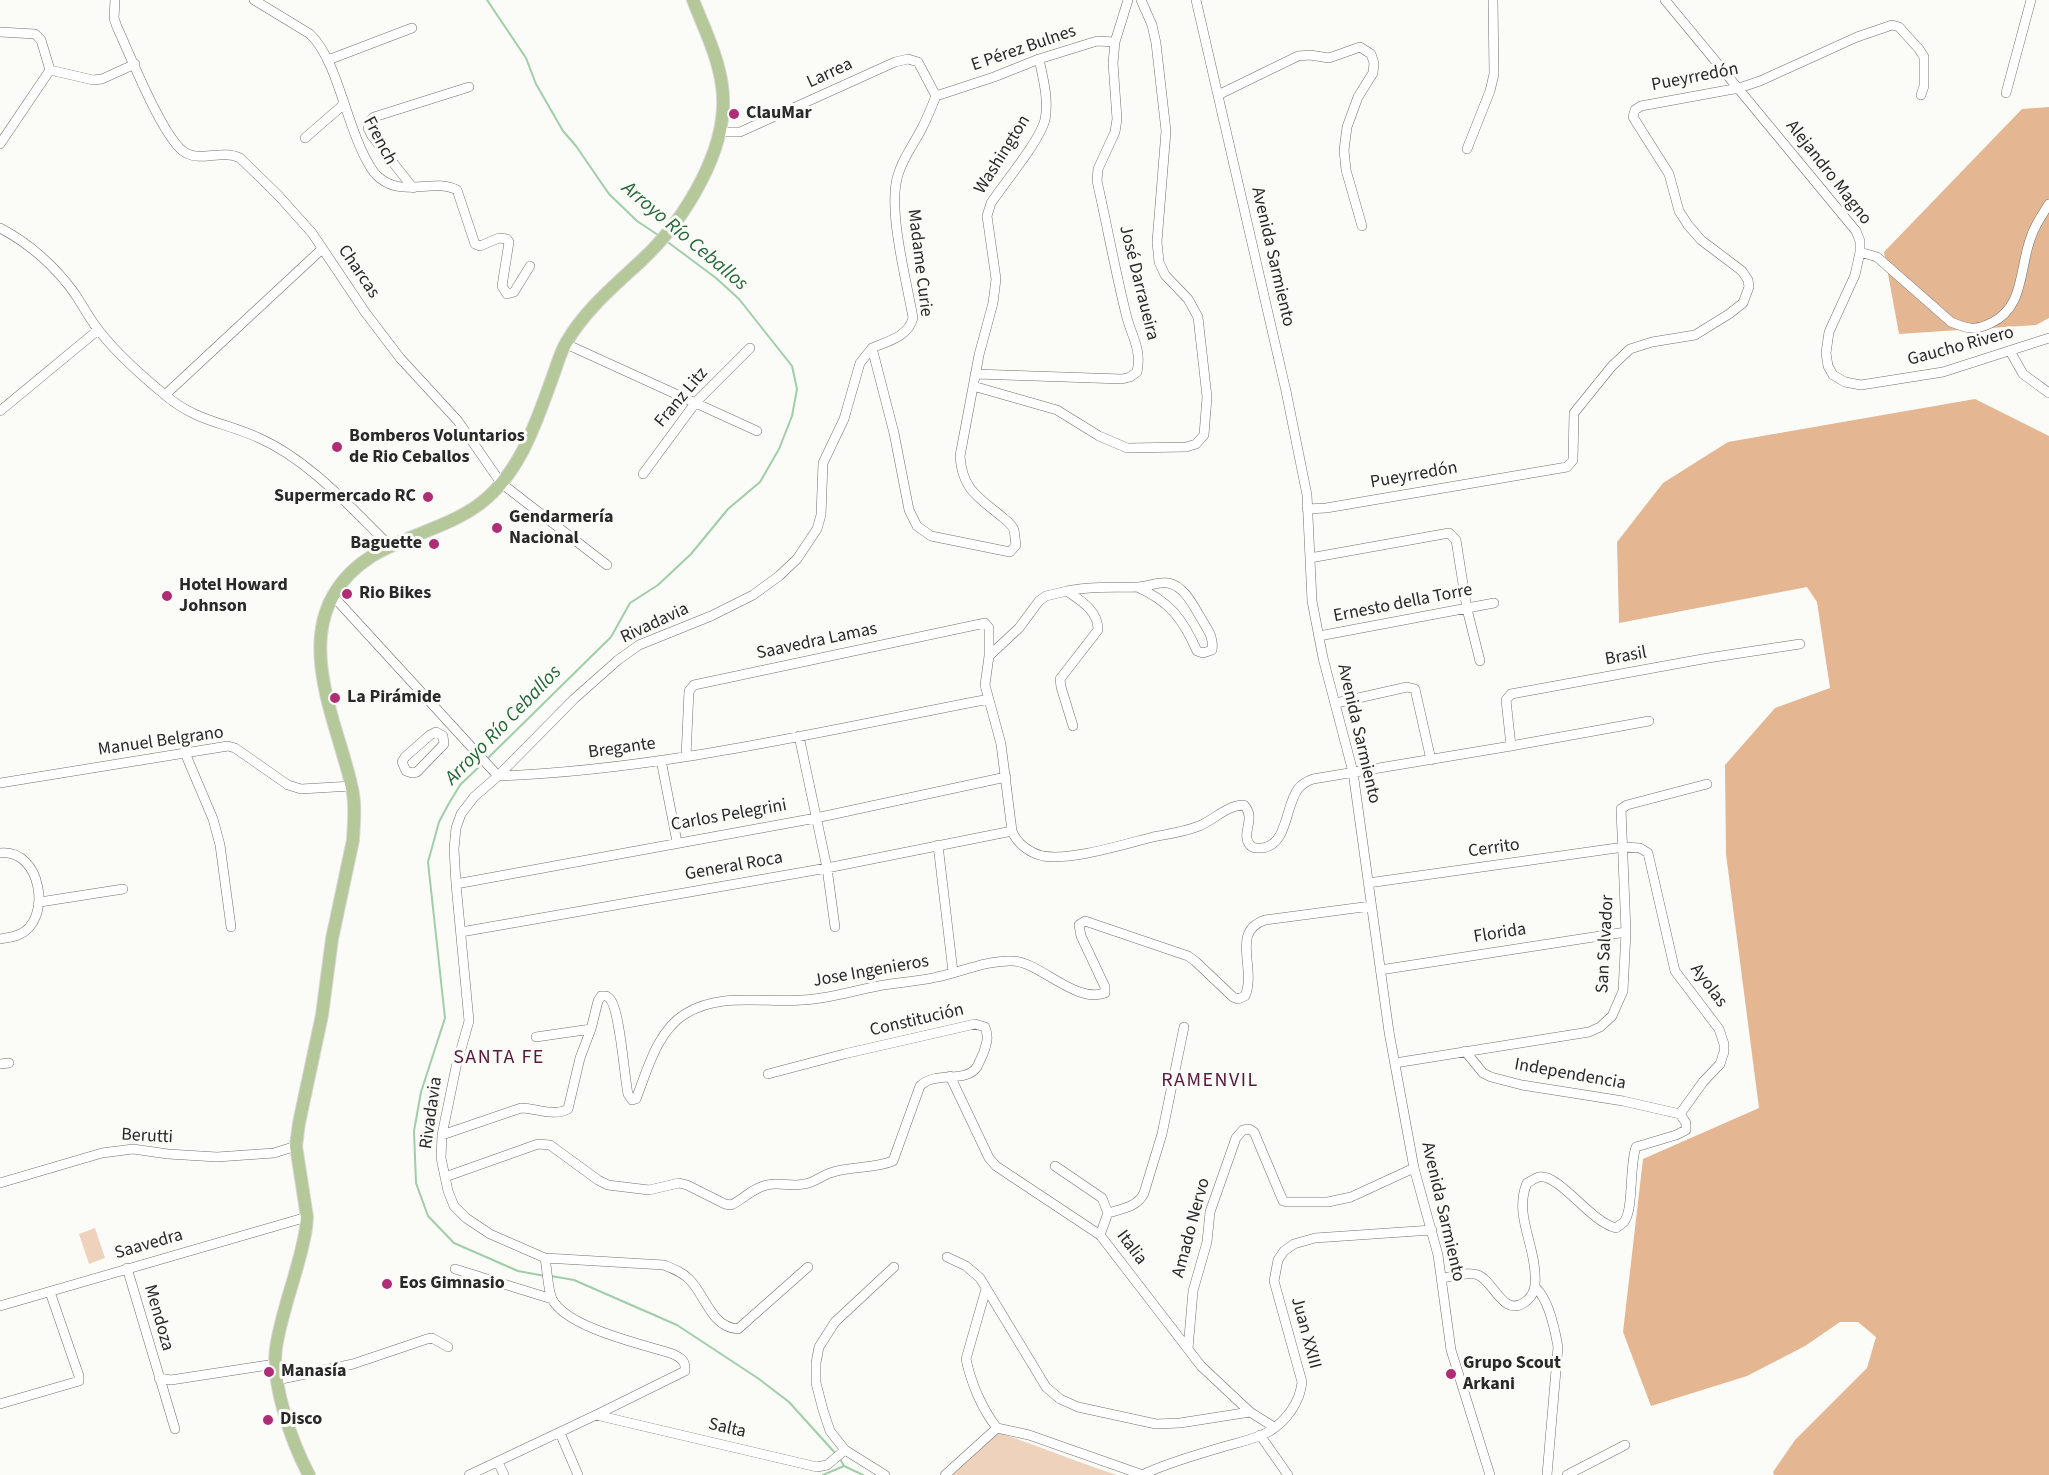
<!DOCTYPE html>
<html>
<head>
<meta charset="utf-8">
<style>
  body { margin:0 }
  canvas { display:block; background:#fbfbf7 }
</style>
</head>
<body>
<canvas width="2049" height="1475"></canvas>
<script>
const g = document.querySelector('canvas').getContext('2d');
g.lineJoin = 'round';
function paint(path, color) {
  g.fillStyle = color;
  g.fill(path, 'evenodd');
}
function stroke(path, color, width, dash) {
  g.strokeStyle = color;
  g.lineWidth = width;
  g.lineCap = dash ? 'butt' : 'round';
  g.setLineDash(dash || []);
  g.stroke(path);
}
function label(font, color, halo, rows, align = 'center') {
  g.font = font + ' "Source Sans 3",sans-serif';
  g.lineWidth = 6;
  g.setLineDash([]);
  g.textBaseline = 'middle';
  g.strokeStyle = halo;
  g.fillStyle = color;
  for (const [text, x, y, turn = 0] of rows) {
    g.save();
    g.translate(x, y);
    g.rotate((+turn || 0) * Math.PI / 180);
    g.textAlign = isNaN(turn) ? turn : align;
    if (halo) g.strokeText(text, 0, 0);
    g.fillText(text, 0, 0);
    g.restore();
  }
}
paint(new Path2D(`
  M 95,1228 L 105,1258 L 89,1264 L 79,1234 Z
  M 999,1433 C 1039,1446 1077,1462 1117,1475 L 952,1475 L 974,1453 Z`), '#efd2bc');
paint(new Path2D(`
  M 2049,107 L 2049,318 L 2036,325 L 1899,334 L 1884,252 L 2022,109 Z
  M 1975,399 L 2049,436 L 2049,1475 L 1774,1475 L 1773,1472 L 1795,1440 L 1867,1368 L 1876,1337 L 1858,1322 L 1840,1322 L 1805,1346 L 1747,1376 L 1651,1406 L 1623,1332 L 1643,1159 L 1759,1108 L 1726,854 L 1725,765 L 1775,708 L 1830,688 L 1817,602 L 1807,587 L 1619,623 L 1617,542 L 1663,483 L 1728,442 Z`), '#e4b692');
stroke(new Path2D(`
  M 487,0 L 526,58 L 536,84 L 563,131 L 576,146 L 609,194 L 637,221 L 658,235
  M 487,759 L 611,637 L 630,603 L 658,585 L 691,554 L 728,509 L 760,482 L 779,449 L 792,416 L 797,389 L 792,366 L 739,299 L 716,278 L 665,240
  M 483,763 L 460,785 L 448,805 L 439,822 L 428,862 L 445,1018 L 421,1092 L 414,1131 L 416,1183 L 428,1216 L 454,1243 L 518,1271 L 545,1276
  M 551,1276 L 574,1280 L 677,1325 L 759,1379 L 789,1402 L 836,1454
  M 840,1459 L 844,1466 L 863,1475
  M 823,1475 L 844,1466`), '#9fcea9', 2);
const minor = new Path2D(`
  M 115,0 L 114,18 L 117,27 C 129,52 164,142 186,153 C 202,162 222,149 240,158 L 278,195 L 312,233 L 365,312 L 400,358 L 458,421 L 501,483 L 607,565
  M 254,0 L 310,34 C 338,61 346,125 367,161 C 370,167 375,175 381,179 C 404,197 434,178 457,190 L 475,244 L 480,246 L 499,238 L 507,239 L 509,242 L 502,286 L 507,294 L 514,292 L 530,266
  M 1196,0 L 1286,391 L 1307,495 L 1312,601 L 1323,658 L 1353,772 L 1389,1032 L 1414,1168 L 1438,1255 L 1451,1350 L 1490,1475
  M 1665,0 L 1856,231 L 1860,241 L 1860,252 L 1877,257 L 1951,322 C 1968,329 1975,331 1991,323 C 2025,307 2019,268 2031,237 C 2035,225 2042,215 2049,204
  M 0,32 L 35,34 L 41,40 L 50,70
  M 328,60 L 412,28
  M 2006,93 L 2031,0
  M 1218,95 L 1298,56 L 1310,55 L 1329,58 L 1360,47 L 1371,54 L 1374,63 L 1373,73 L 1358,97 L 1347,127 L 1344,150 L 1346,170 L 1362,226
  M 936,96 L 994,77 L 1039,59 L 1097,41 L 1115,42 L 1128,0
  M 720,132 L 740,132 L 895,62 L 908,59 L 918,62 L 936,96
  M 305,138 L 343,105
  M 0,144 L 50,70 L 93,80 L 102,79 L 135,64
  M 1467,149 L 1490,91 L 1494,74 L 1493,0
  M 413,188 L 372,136 L 368,128 L 370,121 L 374,117 L 469,87
  M 0,228 C 29,243 56,267 75,294 C 83,306 90,320 100,332 C 119,356 142,376 165,395 C 197,422 224,422 259,438 C 309,460 351,508 389,545
  M 1860,252 L 1855,275 L 1829,332 L 1826,353 L 1828,366 L 1833,375 L 1845,382 L 1861,385 L 1943,372 L 2049,338
  M 566,344 L 757,431
  M 872,348 C 888,341 908,337 913,318 C 907,282 887,209 898,175 C 903,157 915,143 923,126 C 928,116 932,106 936,96
  M 2010,351 L 2023,374 L 2049,393
  M 975,374 L 1122,379 L 1130,377 L 1137,372 C 1142,348 1131,336 1126,314 C 1115,270 1107,225 1097,181 L 1098,169 L 1115,132 L 1117,119 L 1113,63 L 1115,42
  M 973,386 L 1057,410 L 1099,436 L 1127,448 L 1186,447 L 1196,444 L 1204,435 L 1207,397 L 1198,317 L 1188,299 L 1165,275 L 1159,262 L 1157,242 L 1166,131 L 1156,43 L 1152,25 L 1141,0
  M 165,395 L 322,249
  M 0,411 L 98,330
  M 643,474 L 696,402 L 750,348
  M 1307,509 L 1326,508 L 1567,467 L 1573,460 L 1574,413 L 1612,366 L 1630,349 L 1652,342 L 1695,335 L 1729,314 L 1743,303 L 1749,287 L 1748,280 L 1742,271 L 1701,240 L 1688,225 L 1679,211 L 1669,174 L 1633,117 L 1635,110 L 1641,106 L 1739,88 L 1760,81 L 1857,37 L 1892,25 L 1899,27 L 1919,49 L 1924,57 L 1924,86 L 1921,95
  M 1310,558 L 1449,533 L 1456,540 L 1467,609 L 1480,661
  M 1067,591 C 1090,586 1113,588 1136,587 C 1146,587 1159,581 1168,583 C 1185,586 1194,607 1202,620 C 1208,630 1214,638 1212,650 L 1203,653 L 1197,651 C 1183,619 1169,601 1137,587
  M 333,596 L 498,776 C 663,770 827,730 989,699
  M 1319,636 L 1494,603
  M 1336,703 L 1407,687 L 1415,689 L 1431,760
  M 1073,726 L 1061,687 L 1060,679 L 1098,630 C 1098,610 1081,601 1067,591 L 1046,596 L 1039,601 L 1019,628 L 989,656 L 985,685 L 1001,744 L 1012,831 C 1017,844 1030,853 1043,856 C 1071,861 1125,844 1153,837 C 1168,834 1184,832 1199,826 C 1214,820 1227,805 1244,805 C 1257,819 1240,833 1250,845 C 1253,849 1258,848 1263,848 C 1288,844 1285,806 1298,789 C 1302,784 1307,781 1313,779 L 1511,746 L 1506,700 L 1511,694 L 1708,658 L 1800,644
  M 436,732 L 443,736 L 444,744 L 417,772 L 412,773 L 406,771 L 402,762 L 405,757 L 430,735 Z
  M 799,736 L 827,868 L 835,927
  M 1511,746 L 1649,721
  M 185,753 L 213,819 L 220,845 L 231,927
  M 686,756 L 689,691 L 694,685 L 985,623 L 989,628 L 989,656
  M 661,760 L 677,842
  M 0,783 L 228,746 L 235,748 L 288,785 L 301,789 L 352,786
  M 938,845 L 953,972
  M 0,853 C 42,848 53,922 18,935 C 13,937 6,938 0,939
  M 1368,883 L 1624,847 L 1640,848 L 1648,853 L 1675,971 L 1719,1029 L 1724,1044 L 1724,1052 L 1720,1064 L 1703,1082 L 1680,1114
  M 456,884 L 816,818 L 1006,777
  M 40,902 L 123,889
  M 461,932 L 827,868 L 1012,831
  M 1380,970 L 1626,932
  M 1184,1027 L 1162,1134 L 1144,1193 C 1138,1207 1121,1209 1108,1213 L 1100,1235 L 1201,1366 L 1250,1412 L 1274,1427
  M 536,1037 L 591,1029
  M 1465,1051 L 1483,1073 L 1491,1077 L 1522,1085 L 1623,1101 L 1680,1114
  M 1395,1063 L 1589,1032 L 1600,1027 L 1612,1016 L 1623,991 L 1626,932 L 1621,809 L 1627,805 L 1707,784
  M 0,1064 L 9,1063
  M 950,1076 L 989,1158 L 996,1166 L 1100,1235
  M 442,1135 L 521,1108 C 536,1108 554,1117 568,1109 L 580,1058 L 591,1029 L 598,1001 L 601,996 C 606,996 606,995 610,999 C 620,1010 624,1075 628,1094 L 632,1100 L 636,1099 C 647,1071 657,1031 685,1014 C 720,992 763,1003 802,1000 C 828,999 852,991 878,986 C 897,982 917,982 937,977 C 961,972 987,960 1012,961 C 1039,961 1075,1004 1105,993 L 1105,987 L 1081,936 L 1079,925 L 1085,921 L 1188,956 L 1195,961 L 1233,997 L 1238,999 L 1245,996 C 1257,968 1230,932 1265,920 L 1371,906
  M 1055,1166 L 1102,1198 L 1108,1213
  M 445,1177 L 538,1144 L 550,1145 L 598,1180 L 608,1185 L 649,1190 L 679,1183 L 687,1185 L 725,1204 L 731,1205 C 744,1199 752,1188 767,1185 C 779,1182 792,1187 804,1184 C 814,1183 821,1176 830,1173 C 850,1166 873,1169 893,1161 L 920,1086 C 937,1070 965,1084 977,1067 C 979,1063 981,1058 983,1054 C 987,1043 989,1037 985,1027 L 975,1024 L 844,1054 L 768,1074
  M 0,1183 L 102,1153 L 133,1149 L 168,1154 L 217,1157 L 274,1153 L 296,1146
  M 947,1257 L 966,1266 L 980,1278 L 1046,1387 L 1060,1399 L 1078,1407 L 1156,1424 L 1180,1423 L 1250,1412
  M 808,1267 L 738,1329 C 711,1327 706,1296 689,1279 C 682,1272 674,1269 664,1265 L 545,1258 L 490,1234 L 466,1218 L 454,1206 L 448,1191 L 441,1158 L 442,1135 L 456,1067 L 469,1021 L 456,884 L 454,849 L 456,828 L 461,814 L 474,797 L 498,776 L 574,699 L 618,660 L 639,645 L 711,616 L 753,595 L 779,576 L 797,559 L 817,529 L 821,515 L 823,463 L 844,419 L 860,363 L 872,348 L 894,433 L 909,510 L 917,526 L 931,536 L 1010,552 L 1016,545 C 1015,540 1015,535 1014,530 C 1012,524 1006,520 1001,516 C 978,497 962,489 960,456 L 979,355 L 993,303 L 996,279 L 987,216 L 991,203 C 1005,182 1039,142 1045,120 C 1049,100 1043,78 1039,59
  M 127,1268 L 175,1429
  M 455,1269 L 552,1299
  M 1442,1278 C 1452,1277 1469,1271 1478,1275 C 1494,1281 1503,1318 1525,1302 C 1535,1295 1536,1285 1535,1274 C 1534,1242 1514,1214 1527,1183 C 1531,1181 1535,1178 1539,1177 C 1560,1174 1589,1221 1616,1228 C 1617,1227 1623,1223 1624,1222 C 1634,1209 1629,1166 1636,1147 L 1676,1135 L 1686,1130 L 1686,1123 L 1680,1114
  M 1536,1288 C 1548,1299 1555,1330 1558,1347 L 1547,1475
  M 986,1289 L 966,1359 C 971,1383 982,1409 997,1428
  M 0,1306 L 307,1217
  M 1188,1349 L 1193,1291 L 1207,1242 L 1210,1212 L 1236,1138 L 1243,1130 L 1249,1129 L 1254,1132 L 1283,1201 L 1287,1202 L 1328,1202 L 1351,1197 L 1414,1168
  M 159,1378 L 171,1380 L 275,1364
  M 277,1380 L 353,1364 L 427,1339 L 432,1338 L 448,1347
  M 0,1404 L 79,1381 L 79,1376 L 50,1292
  M 596,1415 L 817,1467 L 827,1465 L 845,1450
  M 997,1428 L 1029,1435 L 1143,1475
  M 560,1433 L 578,1475
  M 1260,1435 L 1288,1475
  M 498,1462 L 504,1475
  M 469,1475 L 596,1415 L 685,1371 C 686,1361 681,1358 673,1354 C 642,1344 567,1328 552,1299 C 548,1290 547,1269 545,1258
  M 885,1475 L 845,1450 L 830,1431 L 823,1410 L 816,1383 L 816,1363 L 819,1347 L 835,1322 L 894,1267
  M 945,1475 L 997,1428
  M 1142,1475 C 1169,1462 1197,1455 1226,1446 C 1240,1442 1256,1439 1270,1431 C 1287,1420 1300,1402 1302,1382 L 1274,1281 L 1278,1260 L 1284,1251 L 1294,1244 L 1315,1238 L 1432,1230
  M 1567,1475 L 1625,1445`);
const major = new Path2D(`
  M 309,1475 C 292,1443 271,1384 276,1348 C 282,1307 300,1268 306,1228 L 307,1217 L 296,1146 L 299,1123 L 322,1015 L 332,939 L 353,840 C 354,821 356,802 351,784 C 338,727 301,652 333,596 C 365,538 434,539 481,503 C 521,472 536,422 553,376 C 557,365 560,353 566,343 C 584,311 615,285 641,261 C 684,221 731,147 722,86 C 718,56 704,28 693,0`);
stroke(minor, '#71716e', 10);
stroke(major, '#d8d8d8', 14);
stroke(minor, '#fff', 9);
stroke(major, '#b5c89a', 12);
for (const [x, y, r, color] of [
  [734,114,6,"#b02d76"],
  [337,447,6,"#b02d76"],
  [428,497,6,"#b02d76"],
  [497,528,6,"#b02d76"],
  [434,544,6,"#b02d76"],
  [347,594,6,"#b02d76"],
  [167,596,6,"#b02d76"],
  [335,698,6,"#b02d76"],
  [387,1284,6,"#b02d76"],
  [269,1372,6,"#b02d76"],
  [1451,1374,6,"#b02d76"],
  [268,1420,6,"#b02d76"]
]) {
  const dot = new Path2D();
  dot.arc(x, y, r, 0, 2 * Math.PI);
  g.fillStyle = color;
  g.fill(dot);
  stroke(dot, '#fbfbf7', 2);
}
label('18px', '#292928', '#fbfbf7', [
  ["E Pérez Bulnes",1024,49,-19],
  ["Larrea",830,74,-25],
  ["Pueyrredón",1695,78,-11],
  ["French",379,141,62],
  ["Washington",1003,155,-58],
  ["Alejandro Magno",1828,173,52],
  ["Avenida Sarmiento",1272,257,77],
  ["Madame Curie",919,263,83],
  ["Charcas",358,272,56],
  ["José Darraueira",1138,283,76],
  ["Gaucho Rivero",1961,347,-15],
  ["Franz Litz",682,398,-50],
  ["Pueyrredón",1414,476,-10],
  ["Ernesto della Torre",1403,604,-11],
  ["Rivadavia",655,624,-25],
  ["Saavedra Lamas",817,642,-12],
  ["Brasil",1626,657,-10],
  ["Avenida Sarmiento",1358,734,77],
  ["Manuel Belgrano",161,742,-8],
  ["Bregante",622,749,-8],
  ["Carlos Pelegrini",729,816,-10],
  ["Cerrito",1494,849,-8],
  ["General Roca",734,867,-10],
  ["Florida",1500,934,-9],
  ["San Salvador",1606,944,-87],
  ["Jose Ingenieros",871,972,-10],
  ["Ayolas",1708,986,53],
  ["Constitución",917,1021,-13],
  ["Independencia",1570,1075,10],
  ["Rivadavia",432,1113,-82],
  ["Berutti",147,1137,3],
  ["Avenida Sarmiento",1442,1212,77],
  ["Amado Nervo",1192,1228,-75],
  ["Saavedra",149,1245,-16],
  ["Italia",1131,1248,53],
  ["Mendoza",158,1318,74],
  ["Juan XXIII",1305,1333,75],
  ["Salta",727,1429,13]
]);
label('bold 18px', '#292928', '#fbfbf7', [
  ["ClauMar",746,114],
  ["Bomberos Voluntarios",349,437],
  ["de Rio Ceballos",349,458],
  ["Supermercado RC",416,497,"right"],
  ["Gendarmería",509,518],
  ["Nacional",509,539],
  ["Baguette",422,544,"right"],
  ["Hotel Howard",179,586],
  ["Johnson",179,607],
  ["Rio Bikes",359,594],
  ["La Pirámide",347,698],
  ["Eos Gimnasio",399,1284],
  ["Grupo Scout",1463,1364],
  ["Arkani",1463,1385],
  ["Manasía",281,1372],
  ["Disco",280,1420]
], 'left');
label('italic 20px', '#236738', '#fbfbf7', [
  ["Arroyo Río Ceballos",684,237,40],
  ["Arroyo Río Ceballos",504,726,-46]
]);
g.letterSpacing = '1.5px';
label('20px', '#57183a', '#fbfbf7', [
  ["SANTA FE",499,1059],
  ["RAMENVIL",1210,1082]
]);
g.letterSpacing = '0px';
</script>
</body>
</html>
